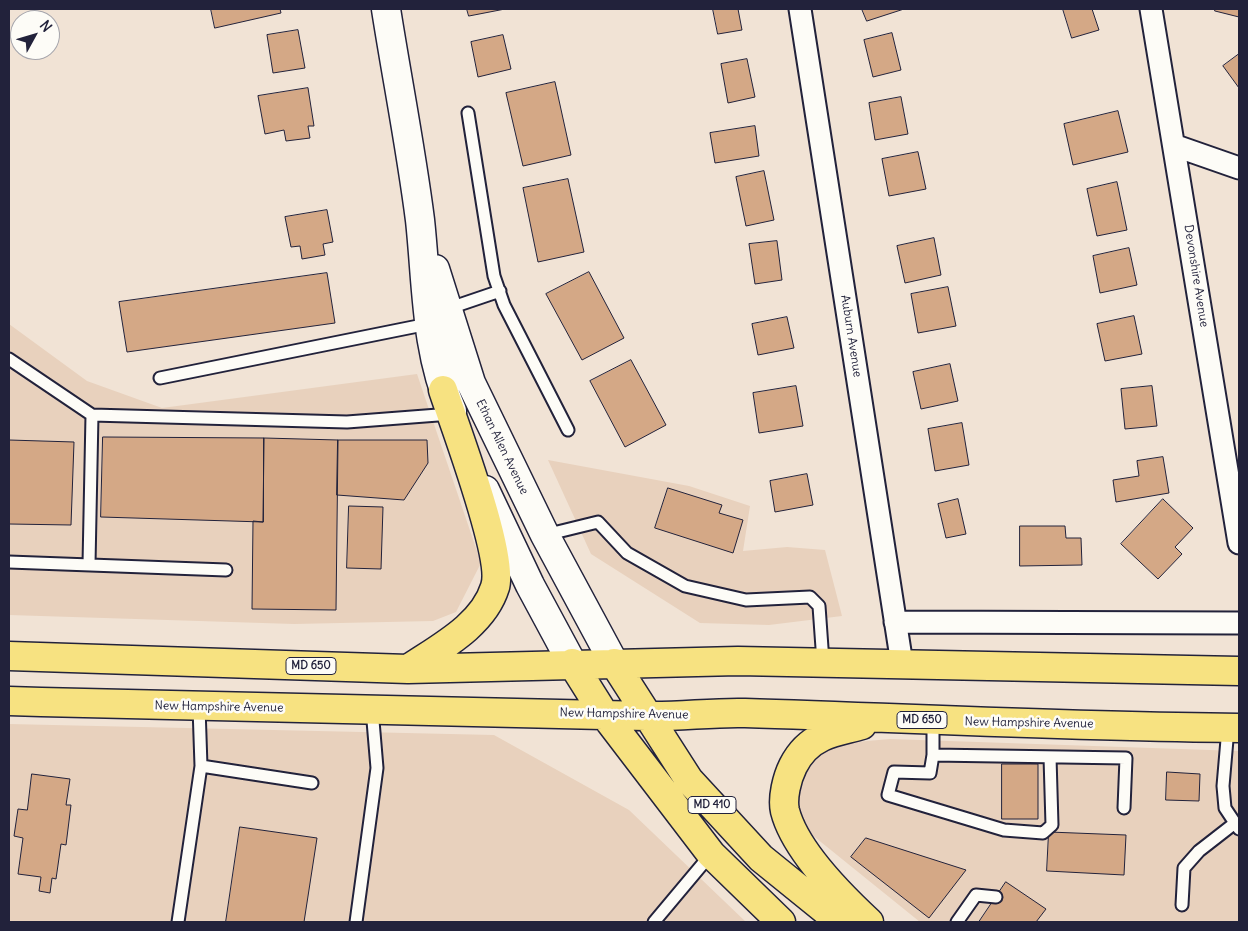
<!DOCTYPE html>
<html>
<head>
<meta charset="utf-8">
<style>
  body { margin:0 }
  #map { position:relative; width:1248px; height:931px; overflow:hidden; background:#f1e3d5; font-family:Delius,sans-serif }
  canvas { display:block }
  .frame { position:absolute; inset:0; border:10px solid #22223b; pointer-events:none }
  .north { position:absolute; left:10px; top:10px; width:50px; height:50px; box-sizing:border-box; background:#fdfcf7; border:1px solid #a5a5ac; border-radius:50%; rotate:51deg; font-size:14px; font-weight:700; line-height:20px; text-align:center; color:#22223b }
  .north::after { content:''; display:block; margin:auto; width:18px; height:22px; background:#22223b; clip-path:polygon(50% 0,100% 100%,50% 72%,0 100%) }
</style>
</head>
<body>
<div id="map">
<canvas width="1248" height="931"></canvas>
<div class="frame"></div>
<div class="north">N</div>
</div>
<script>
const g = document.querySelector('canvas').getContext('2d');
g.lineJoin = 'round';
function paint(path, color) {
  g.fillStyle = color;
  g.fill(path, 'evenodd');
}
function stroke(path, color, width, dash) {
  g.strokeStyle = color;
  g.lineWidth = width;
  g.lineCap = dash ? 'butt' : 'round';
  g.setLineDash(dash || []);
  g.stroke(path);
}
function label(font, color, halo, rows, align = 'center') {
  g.font = font + ' Delius,sans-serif';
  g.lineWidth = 5;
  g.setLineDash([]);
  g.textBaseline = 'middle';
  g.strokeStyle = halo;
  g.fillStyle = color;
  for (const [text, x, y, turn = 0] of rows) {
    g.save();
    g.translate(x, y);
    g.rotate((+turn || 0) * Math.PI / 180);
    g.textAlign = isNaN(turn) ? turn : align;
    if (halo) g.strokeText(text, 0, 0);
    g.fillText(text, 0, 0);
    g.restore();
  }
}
paint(new Path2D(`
  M 9,324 L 87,381 L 162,408 L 417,374 L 481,563 L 456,612 L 433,621 L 294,624 L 9,615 Z
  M 548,460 L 689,486 L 750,506 L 743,551 L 787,547 L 825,550 L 842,616 L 769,625 L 700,623 L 591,554 Z
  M 9,724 L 494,735 L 629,810 L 746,922 L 9,922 Z
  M 890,739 L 1239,751 L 1239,922 L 920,922 L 811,834 L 796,804 L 802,768 L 833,744 Z`), '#e8d1bd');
const building = new Path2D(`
  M 211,9 L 280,9 L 281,13 L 215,28 Z
  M 467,9 L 505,9 L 469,16 Z
  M 713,9 L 738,9 L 742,30 L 718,34 Z
  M 862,9 L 904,9 L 867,21 Z
  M 1063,9 L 1092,9 L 1099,30 L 1072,38 Z
  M 1215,9 L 1239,9 L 1239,17 L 1215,11 Z
  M 298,30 L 305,68 L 273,73 L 267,35 Z
  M 892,33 L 901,70 L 873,77 L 864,40 Z
  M 503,35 L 511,69 L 478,77 L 471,42 Z
  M 1239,54 L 1239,88 L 1223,66 Z
  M 747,59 L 755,97 L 728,103 L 721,64 Z
  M 555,82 L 571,155 L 523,166 L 506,93 Z
  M 308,88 L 314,126 L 308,126 L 310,138 L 286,141 L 284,130 L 265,134 L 258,96 Z
  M 901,97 L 908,134 L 875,140 L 869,103 Z
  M 1118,111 L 1128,152 L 1073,165 L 1064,124 Z
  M 755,126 L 759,156 L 715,163 L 710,133 Z
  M 918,152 L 926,189 L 889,196 L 882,159 Z
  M 764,171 L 774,220 L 746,226 L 736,177 Z
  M 568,179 L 584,252 L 538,262 L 523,188 Z
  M 1117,182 L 1127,230 L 1097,236 L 1087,189 Z
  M 327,210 L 333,242 L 323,244 L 325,255 L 302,259 L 300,246 L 291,247 L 285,217 Z
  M 934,238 L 941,275 L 905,283 L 897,246 Z
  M 777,241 L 782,280 L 755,284 L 749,244 Z
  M 1129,248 L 1137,285 L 1100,293 L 1093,256 Z
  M 589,272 L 624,338 L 582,360 L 546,294 Z
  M 327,273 L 335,323 L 127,352 L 119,302 Z
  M 948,287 L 956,326 L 918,333 L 911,294 Z
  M 1134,316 L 1142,354 L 1105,361 L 1097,324 Z
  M 787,317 L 794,348 L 758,355 L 752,324 Z
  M 631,360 L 666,425 L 625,447 L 590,381 Z
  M 950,364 L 958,401 L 921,409 L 913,372 Z
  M 796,386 L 803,426 L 759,433 L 753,393 Z
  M 1152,386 L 1157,426 L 1125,429 L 1121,389 Z
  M 962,423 L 969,465 L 935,471 L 928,429 Z
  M 103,437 L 264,438 L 263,522 L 101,517 Z
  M 264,438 L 338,440 L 336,610 L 252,609 L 253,521 L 263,522 Z
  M 9,440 L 74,442 L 71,525 L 9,524 Z
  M 338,440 L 427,440 L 428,463 L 404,500 L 337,495 Z
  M 1163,457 L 1169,493 L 1116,502 L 1113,480 L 1139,476 L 1137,461 Z
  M 807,474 L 813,505 L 775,512 L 770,481 Z
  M 668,488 L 722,505 L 719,513 L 743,520 L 733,553 L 655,528 Z
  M 958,499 L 966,534 L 946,538 L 938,504 Z
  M 1163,499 L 1193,528 L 1175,547 L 1182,554 L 1158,579 L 1121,544 Z
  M 349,506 L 383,507 L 381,569 L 347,568 Z
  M 1020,526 L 1065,526 L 1066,538 L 1081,538 L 1082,565 L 1020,566 Z
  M 1002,764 L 1038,764 L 1038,819 L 1002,819 Z
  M 1167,772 L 1200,774 L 1199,801 L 1166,800 Z
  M 32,774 L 70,779 L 66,805 L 71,805 L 66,845 L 61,844 L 56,879 L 52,878 L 50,893 L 39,891 L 41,877 L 18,874 L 23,838 L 14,836 L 18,809 L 27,810 Z
  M 240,827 L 317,838 L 304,922 L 226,922 Z
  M 1049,832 L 1126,835 L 1124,875 L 1047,871 Z
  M 866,838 L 966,870 L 929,918 L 851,857 Z
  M 1006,882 L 1046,909 L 1036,922 L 979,922 Z`);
paint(building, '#d4a886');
stroke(building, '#22223b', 1);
const lane = new Path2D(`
  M 468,113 L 494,276 L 504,305 L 568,430
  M 447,309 L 500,291
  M 9,359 L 92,415 L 89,564
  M 160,378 L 428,324
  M 92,415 L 347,422 L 451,414
  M 545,535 L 598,522 L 627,553 L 685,586 L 746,600 L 810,597 L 819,606 L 823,662
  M 9,562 L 226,570
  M 933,721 L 933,755 L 1126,758 L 1124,808
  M 1228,728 L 1223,786 L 1225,808 L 1239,829
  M 933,755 L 930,773 L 894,772 L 888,795 L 1004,830 L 1043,833 L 1052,825 L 1050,757
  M 201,766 L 312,783
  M 1182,905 L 1184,868 L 1199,851 L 1235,823
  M 178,922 L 201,766 L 199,707
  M 356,922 L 377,768 L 372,709
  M 654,922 L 711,854
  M 957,922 L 976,895 L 996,897`);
const street = new Path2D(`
  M 800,9 L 902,664
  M 1151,9 L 1239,543
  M 1176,146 L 1239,168
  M 895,622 L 1239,623`);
const secondary = new Path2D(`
  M 386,9 C 397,79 411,149 420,220 C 427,284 425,350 452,411
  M 435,269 L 471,383 L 545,535 L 614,663
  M 485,490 L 530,585 L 572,663`);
const primary = new Path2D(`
  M 9,656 L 408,669 L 738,661 L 1239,671
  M 572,663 L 604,714 L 711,854 L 781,922
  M 614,663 L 689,780 L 761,858 L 840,922
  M 408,669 C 439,648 483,626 495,587 C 505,557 455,427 443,390
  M 9,701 C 221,707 433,711 646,716 C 679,717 712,712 745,713 C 909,718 1074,727 1239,728
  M 862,725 C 849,729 834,731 822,737 C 809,743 799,754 793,766 C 787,778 782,798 785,811 C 795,850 841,896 869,922`);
stroke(lane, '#22223b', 15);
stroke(street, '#22223b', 25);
stroke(secondary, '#22223b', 31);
stroke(primary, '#22223b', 31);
stroke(lane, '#fdfcf7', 11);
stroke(street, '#fdfcf7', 21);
stroke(secondary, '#fdfcf7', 28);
stroke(primary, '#f7e281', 28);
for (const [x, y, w] of [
  [311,666,50],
  [922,720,50],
  [712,805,48]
]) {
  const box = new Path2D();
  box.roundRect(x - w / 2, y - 8.5, w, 17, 4);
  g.fillStyle = '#fdfcf7';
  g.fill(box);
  stroke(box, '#22223b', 1);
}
label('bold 11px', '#22223b', null, [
  ["MD 650",311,666],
  ["MD 650",922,720],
  ["MD 410",712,805]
]);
label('12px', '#22223b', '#fdfcf7', [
  ["Devonshire Avenue",1196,276,81],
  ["Auburn Avenue",851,336,81],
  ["Ethan Allen Avenue",502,447,64],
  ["New Hampshire Avenue",219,707,1],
  ["New Hampshire Avenue",624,714,1],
  ["New Hampshire Avenue",1029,723,1]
]);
</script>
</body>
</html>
